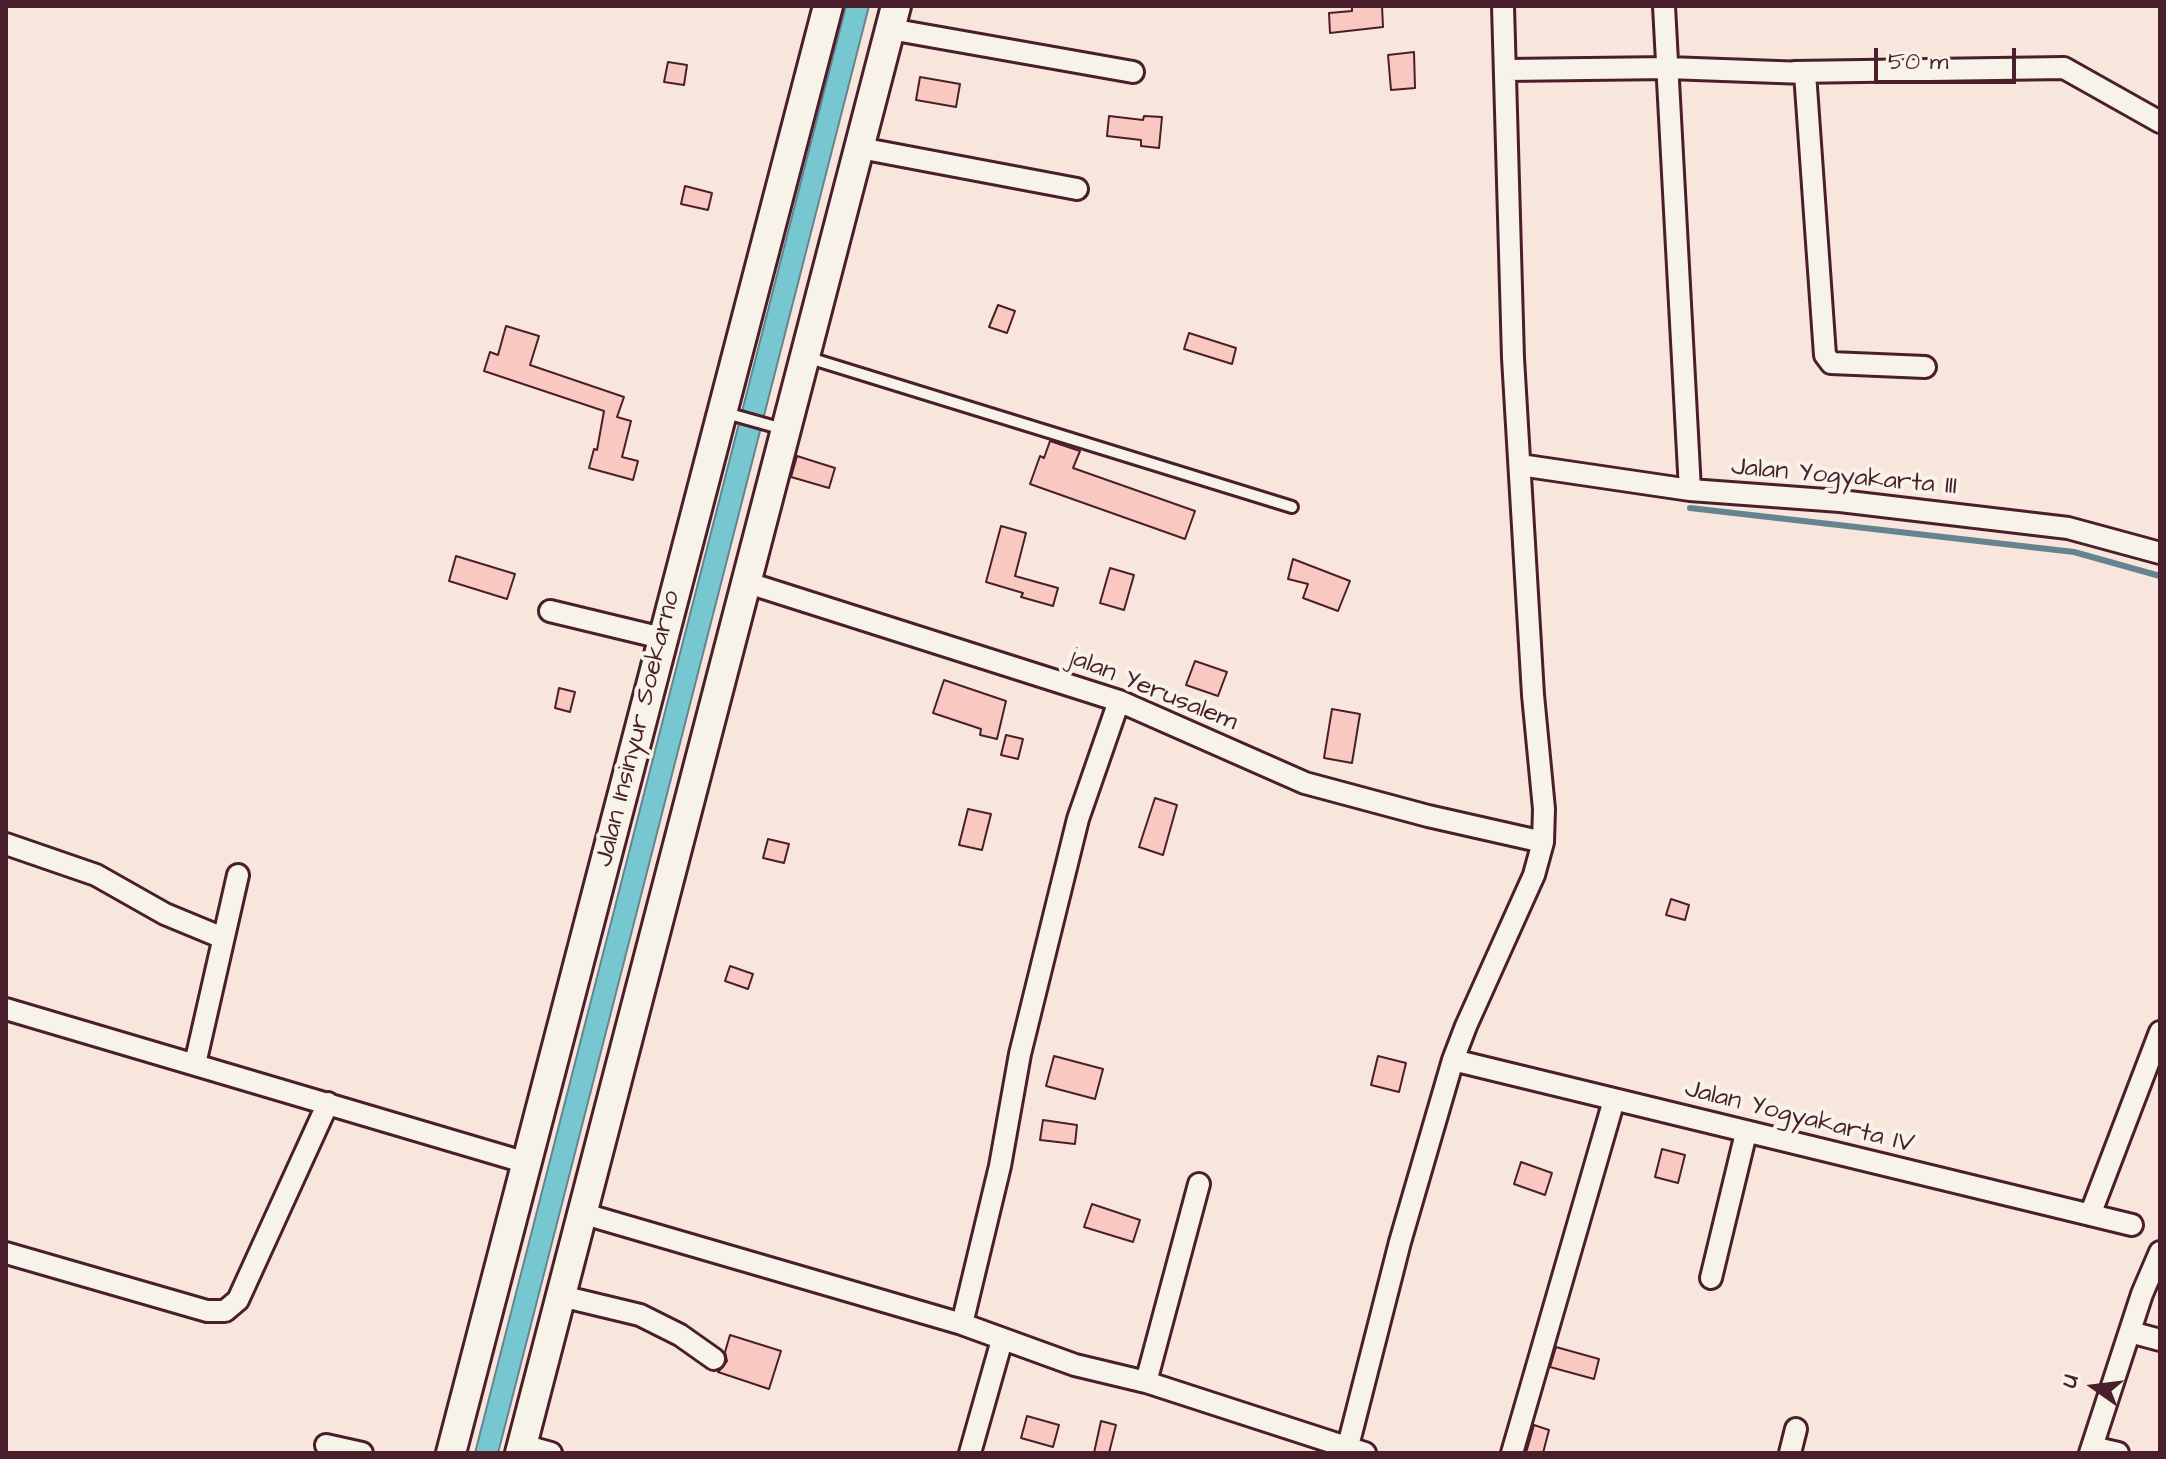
<!DOCTYPE html>
<html>
<head>
<meta charset="utf-8">
<style>
  body { margin:0 }
  #map { position:relative; width:2166px; height:1459px; overflow:hidden; background:#f8e6dc; font-family:"Architects Daughter",sans-serif }
  canvas { display:block }
  .frame { position:absolute; inset:0; border:8px solid #4a1f2b; pointer-events:none }
  .north { position:absolute; left:2054px; top:1347px; width:80px; height:80px; -webkit-text-stroke:6px #f7f3e8; paint-order:stroke; rotate:284deg; font-size:22px; font-weight:700; line-height:32px; text-align:center; color:#4a1f2b }
  .north::after { content:''; display:block; margin:auto; width:28px; height:36px; background:#4a1f2b; clip-path:polygon(50% 0,100% 100%,50% 72%,0 100%) }
  .scale { position:absolute; left:1874px; top:48px; width:142px; height:36px; box-sizing:border-box; border:4px solid #4a1f2b; border-top:0; padding-left:10px; font-size:24px; line-height:28px; white-space:nowrap; color:#4a1f2b; -webkit-text-stroke:6px #f7f3e8; paint-order:stroke }
</style>
</head>
<body>
<div id="map">
<canvas width="2166" height="1459"></canvas>
<div class="frame"></div>
<div class="north">U</div>
<div class="scale">50 m</div>
</div>
<script>
const g = document.querySelector('canvas').getContext('2d');
g.lineJoin = 'round';
function paint(path, color) {
  g.fillStyle = color;
  g.fill(path, 'evenodd');
}
function stroke(path, color, width, dash) {
  g.strokeStyle = color;
  g.lineWidth = width;
  g.lineCap = dash ? 'butt' : 'round';
  g.setLineDash(dash || []);
  g.stroke(path);
}
function label(font, color, halo, rows, align = 'center') {
  g.font = font + ' "Architects Daughter",sans-serif';
  g.lineWidth = 8;
  g.setLineDash([]);
  g.textBaseline = 'middle';
  g.strokeStyle = halo;
  g.fillStyle = color;
  for (const [text, x, y, turn = 0] of rows) {
    g.save();
    g.translate(x, y);
    g.rotate((+turn || 0) * Math.PI / 180);
    g.textAlign = isNaN(turn) ? turn : align;
    if (halo) g.strokeText(text, 0, 0);
    g.fillText(text, 0, 0);
    g.restore();
  }
}
const water = new Path2D(`
  M 846,6 L 869,6 L 498,1453 L 475,1453 Z`);
paint(water, '#77c7d1');
stroke(water, '#65848f', 2);
stroke(new Path2D(`
  M 1690,508 L 2074,552 L 2160,576`), '#65848f', 6);
const building = new Path2D(`
  M 1352,6 L 1382,6 L 1383,27 L 1330,33 L 1329,13 L 1352,11 Z
  M 1414,52 L 1415,88 L 1391,90 L 1388,55 Z
  M 668,62 L 687,65 L 684,85 L 664,82 Z
  M 920,77 L 960,84 L 956,107 L 916,100 Z
  M 1109,116 L 1143,120 L 1144,116 L 1162,117 L 1159,148 L 1141,146 L 1141,140 L 1107,136 Z
  M 685,186 L 712,193 L 708,210 L 681,204 Z
  M 998,305 L 1015,311 L 1007,333 L 989,327 Z
  M 506,326 L 539,336 L 530,365 L 624,397 L 617,417 L 631,421 L 622,457 L 638,461 L 633,480 L 589,468 L 594,449 L 597,450 L 604,411 L 484,371 L 490,352 L 498,355 Z
  M 1189,333 L 1236,348 L 1232,364 L 1184,349 Z
  M 1050,441 L 1080,451 L 1073,468 L 1195,511 L 1185,539 L 1030,484 L 1040,456 L 1044,458 Z
  M 797,456 L 835,468 L 829,488 L 791,477 Z
  M 1001,526 L 1026,533 L 1015,576 L 1058,588 L 1053,606 L 1021,597 L 1023,593 L 986,582 Z
  M 456,556 L 515,574 L 507,599 L 449,581 Z
  M 1293,559 L 1350,581 L 1338,611 L 1303,598 L 1308,584 L 1288,579 Z
  M 1110,568 L 1134,575 L 1124,610 L 1100,603 Z
  M 1195,661 L 1227,672 L 1218,696 L 1186,685 Z
  M 944,680 L 1006,701 L 997,739 L 980,735 L 981,729 L 933,713 Z
  M 559,688 L 575,692 L 570,712 L 555,708 Z
  M 1332,709 L 1360,714 L 1352,763 L 1324,758 Z
  M 1006,735 L 1023,739 L 1018,759 L 1001,755 Z
  M 1155,798 L 1177,805 L 1163,855 L 1139,847 Z
  M 968,809 L 991,814 L 982,850 L 959,845 Z
  M 768,839 L 789,844 L 784,863 L 763,858 Z
  M 1671,899 L 1689,905 L 1685,920 L 1666,915 Z
  M 730,966 L 753,974 L 748,989 L 725,981 Z
  M 1054,1056 L 1103,1069 L 1095,1099 L 1046,1086 Z
  M 1378,1056 L 1406,1063 L 1399,1092 L 1371,1085 Z
  M 1043,1120 L 1077,1125 L 1075,1144 L 1040,1140 Z
  M 1662,1149 L 1685,1155 L 1678,1183 L 1655,1177 Z
  M 1521,1162 L 1552,1173 L 1545,1195 L 1514,1184 Z
  M 1092,1204 L 1140,1220 L 1133,1242 L 1084,1227 Z
  M 730,1335 L 781,1351 L 769,1389 L 718,1372 L 727,1361 L 725,1352 Z
  M 1556,1347 L 1599,1359 L 1594,1379 L 1550,1367 Z
  M 1027,1416 L 1059,1425 L 1053,1447 L 1021,1438 Z
  M 1101,1421 L 1116,1425 L 1109,1453 L 1094,1453 Z
  M 1534,1425 L 1549,1430 L 1543,1453 L 1526,1453 Z`);
paint(building, '#f9c9c1');
stroke(building, '#4a1f2b', 2);
const lane = new Path2D(`
  M 806,357 L 1292,507
  M 726,413 L 783,429`);
const street = new Path2D(`
  M 1664,6 L 1690,490
  M 890,29 L 1133,72
  M 1507,70 L 1668,68 L 1805,73 L 1825,355 L 1831,363 L 1925,367
  M 1794,72 L 2064,68 L 2160,122
  M 860,148 L 1077,189
  M 1520,465 L 1690,490 L 1840,501 L 2068,528 L 2160,553
  M 745,582 L 1119,701 L 1305,783 L 1428,816 L 1543,842
  M 550,611 L 662,638
  M 6,844 L 96,875 L 165,914 L 223,938
  M 6,1009 L 527,1163
  M 1453,1060 L 2132,1225
  M 195,1064 L 238,875
  M 581,1213 L 962,1324 L 1075,1365 L 1146,1382 L 1365,1453
  M 2090,1215 L 2160,1032
  M 6,1253 L 207,1311 L 225,1311 L 238,1300 L 328,1103
  M 1711,1278 L 1746,1133
  M 561,1296 L 640,1315 L 680,1335 L 714,1359
  M 962,1324 L 1000,1166 L 1020,1054 L 1078,819 L 1119,701
  M 2130,1332 L 2160,1340
  M 1146,1382 L 1199,1184
  M 326,1445 L 362,1453
  M 522,1445 L 551,1453
  M 1348,1446 L 1400,1242 L 1453,1060 L 1466,1026 L 1534,875 L 1543,842 L 1544,809 L 1533,695 L 1513,358 L 1503,6
  M 2092,1447 L 2118,1453
  M 970,1453 L 1002,1340
  M 1512,1453 L 1614,1100
  M 1790,1453 L 1796,1429
  M 2090,1453 L 2142,1294 L 2160,1252`);
const secondary = new Path2D(`
  M 451,1453 L 828,6
  M 520,1453 L 896,6`);
stroke(lane, '#4a1f2b', 16);
stroke(street, '#4a1f2b', 26);
stroke(secondary, '#4a1f2b', 34);
stroke(lane, '#f7f3e8', 10);
stroke(street, '#f7f3e8', 20);
stroke(secondary, '#f7f3e8', 28);
label('26px', '#4a1f2b', '#f7f3e8', [
  ["Jalan Yogyakarta III",1844,478,5],
  ["jalan Yerusalem",1153,691,22],
  ["Jalan Insinyur Soekarno",639,729,-76],
  ["Jalan Yogyakarta IV",1799,1118,14]
]);
</script>
</body>
</html>
